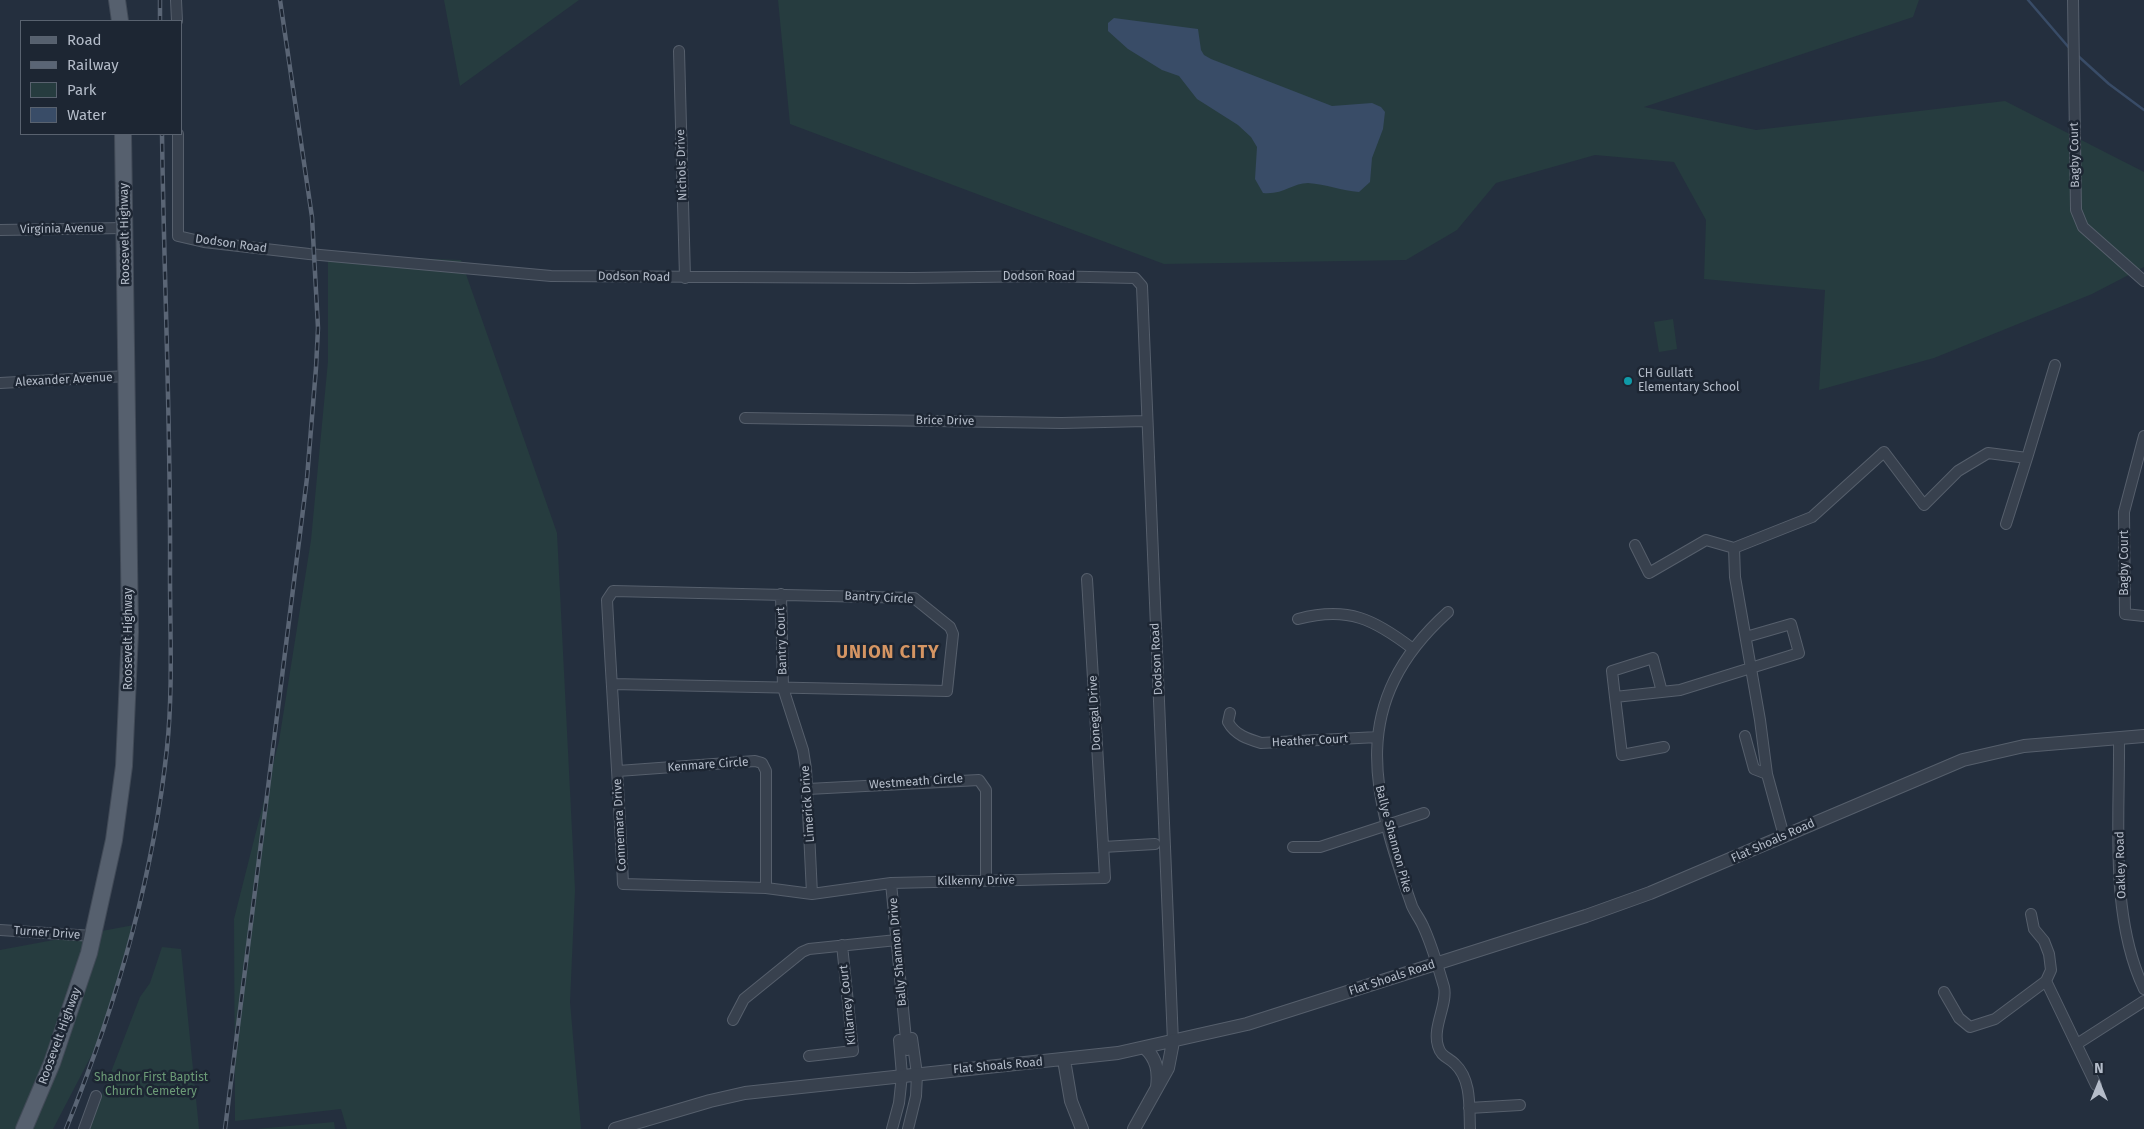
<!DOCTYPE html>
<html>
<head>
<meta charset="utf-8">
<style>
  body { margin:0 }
  #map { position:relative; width:2144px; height:1129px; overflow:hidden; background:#242f3e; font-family:"Fira Sans",sans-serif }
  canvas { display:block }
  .legend { position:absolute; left:20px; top:20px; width:162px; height:115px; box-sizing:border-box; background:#1d2633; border:1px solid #59626f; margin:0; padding:6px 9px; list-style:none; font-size:15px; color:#b4bcc9 }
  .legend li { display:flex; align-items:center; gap:10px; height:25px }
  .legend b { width:25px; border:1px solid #59626f }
  .north { position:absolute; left:2074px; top:1059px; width:50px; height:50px; -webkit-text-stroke:4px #1d2633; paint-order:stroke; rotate:0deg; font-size:14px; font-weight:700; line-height:20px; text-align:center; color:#b4bcc9 }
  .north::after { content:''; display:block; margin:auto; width:18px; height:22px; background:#b4bcc9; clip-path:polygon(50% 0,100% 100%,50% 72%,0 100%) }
</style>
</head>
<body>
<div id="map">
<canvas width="2144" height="1129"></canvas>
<ul class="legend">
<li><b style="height:6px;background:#56606e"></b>Road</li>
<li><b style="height:6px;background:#5a6575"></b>Railway</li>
<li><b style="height:14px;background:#263c3f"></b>Park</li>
<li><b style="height:14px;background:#394c67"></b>Water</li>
</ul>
<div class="north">N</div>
</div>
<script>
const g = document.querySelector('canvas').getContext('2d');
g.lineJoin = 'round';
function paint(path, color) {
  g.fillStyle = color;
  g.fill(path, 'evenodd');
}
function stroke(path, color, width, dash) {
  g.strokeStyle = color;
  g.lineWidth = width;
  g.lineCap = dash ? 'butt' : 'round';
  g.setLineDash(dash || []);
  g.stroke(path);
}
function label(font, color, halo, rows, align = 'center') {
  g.font = font + ' "Fira Sans",sans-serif';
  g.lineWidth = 5;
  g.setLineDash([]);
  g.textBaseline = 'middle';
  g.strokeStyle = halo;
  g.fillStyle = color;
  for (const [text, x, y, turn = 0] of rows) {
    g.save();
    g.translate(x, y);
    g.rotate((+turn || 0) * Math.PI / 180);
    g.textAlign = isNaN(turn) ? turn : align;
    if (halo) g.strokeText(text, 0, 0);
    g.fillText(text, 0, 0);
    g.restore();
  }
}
paint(new Path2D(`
  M 444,0 L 579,0 L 460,86 Z
  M 778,0 L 1919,0 L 1913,17 L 1644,107 L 1756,130 L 2005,101 L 2144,172 L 2144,267 L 2092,294 L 1934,358 L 1819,390 L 1825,290 L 1704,279 L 1706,220 L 1674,162 L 1595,155 L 1496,183 L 1457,230 L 1406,260 L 1164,264 L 790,124 Z
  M 328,255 L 461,260 L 557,533 L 575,890 L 570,1002 L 581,1129 L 347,1129 L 341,1109 L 235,1121 L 234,919 L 279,741 L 311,540 L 328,361 Z
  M 1673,319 L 1677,349 L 1659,352 L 1654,322 Z
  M 134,925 L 101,1037 L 53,1129 L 0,1129 L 0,950 Z
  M 162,947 L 181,949 L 199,1129 L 89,1129 L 140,997 L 150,983 Z
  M 334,1122 L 335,1129 L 256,1129 Z`), '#263c3f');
paint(new Path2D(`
  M 1114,18 L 1198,29 L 1201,50 L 1204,55 L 1211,59 L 1332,106 L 1372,103 L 1381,107 L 1385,112 L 1383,129 L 1372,158 L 1370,182 L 1359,192 C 1342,191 1326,184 1308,183 C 1293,183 1283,195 1263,193 L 1255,179 L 1257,147 L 1251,137 L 1238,125 L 1197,99 L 1179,76 L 1162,70 L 1128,49 L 1108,31 L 1108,23 Z`), '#394c67');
stroke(new Path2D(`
  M 2028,0 L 2071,50
  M 2077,55 L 2109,84 L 2144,110`), '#394c67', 2.5);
const minor = new Path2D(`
  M 176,0 L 177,21
  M 2073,0 L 2076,210 L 2083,227 L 2144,281
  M 679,51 L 685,278
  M 178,134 L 178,236 L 204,242 L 309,254 L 551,276 L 913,278 L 1044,276 L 1135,278 L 1142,286 L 1173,1042
  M 0,230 L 124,228
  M 0,383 L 127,376
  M 745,418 L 1062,423 L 1146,421
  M 2144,436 L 2124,512 L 2125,614 L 2144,616
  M 2006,524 L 2027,458
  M 1635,545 L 1649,573 L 1706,540 L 1734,548
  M 781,594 L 783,688 L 803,750 L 806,769 L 812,894
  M 1448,612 C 1347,703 1372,792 1412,906 C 1415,913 1420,919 1423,926 C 1432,945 1438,967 1444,987 C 1448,1004 1432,1027 1438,1046 C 1441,1057 1448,1057 1455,1064 C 1472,1080 1469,1108 1470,1129
  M 1298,619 C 1348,606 1374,619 1413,649
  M 612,684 L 947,691 L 953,634 L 950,627 L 914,598 L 613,591 L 607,600 C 612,695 619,789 623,884 L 766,888 L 812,894 L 891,883 L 1105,878 L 1087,579
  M 1615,697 L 1612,671 L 1653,658 L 1662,692
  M 1230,713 L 1228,722 C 1235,735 1248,739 1261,743 L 1378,737
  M 1745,736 L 1754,769 L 1767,774
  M 2119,738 C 2120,819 2109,915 2144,989
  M 1664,747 L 1622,755 L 1615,697 L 1680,690 L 1799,653 L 1791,624 L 1746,637
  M 618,771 L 755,761 L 762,763 L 766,771 L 766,888
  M 808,789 L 979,780 L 986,790 L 986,881
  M 1784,836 L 1767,774 L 1760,720 L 1735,577 L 1734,548 L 1812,517 L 1884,452 L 1924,505 L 1958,471 L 1988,453 L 2027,458 L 2055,365
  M 1103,847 L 1155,844
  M 1293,847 L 1320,847 L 1424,813
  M 891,883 L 907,1050
  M 0,930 L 93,936
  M 2046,981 L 2096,1085
  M 1944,992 L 1959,1018 L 1970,1027 L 1995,1019 L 2046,981 L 2051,970 L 2049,954 L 2044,941 L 2034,929 L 2031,914
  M 733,1020 L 744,999 L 802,952 L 809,949 L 897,940
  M 2077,1044 L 2144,1001
  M 809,1056 L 853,1051 L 842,945
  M 1469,1108 L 1520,1105
  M 84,1129 L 96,1096
  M 892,1129 L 899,1103 L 902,1075 L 899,1040
  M 908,1129 L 916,1096 L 917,1074 L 912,1038`);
const tertiary = new Path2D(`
  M 1145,1048 C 1157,1059 1159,1072 1157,1087
  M 1064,1060 L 1071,1101 L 1082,1129
  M 615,1129 L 710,1101 L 745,1093 L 1118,1053 L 1247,1024 L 1586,916 L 1650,893 L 1963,760 L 2024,746 L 2144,736
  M 1134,1129 L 1168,1068 L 1173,1042`);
const primary = new Path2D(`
  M 117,0 L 120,21
  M 24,1129 L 52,1063 L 89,953 L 114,840 L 124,766 L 130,632 L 123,134`);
stroke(minor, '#565f6c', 12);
stroke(tertiary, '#565f6c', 14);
stroke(primary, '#414a57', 18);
stroke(minor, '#38414e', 10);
stroke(tertiary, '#38414e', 12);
stroke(primary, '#56606e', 16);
const rail = new Path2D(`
  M 160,0 L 160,21
  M 66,1129 C 116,1006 153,880 167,748 C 173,691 170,633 170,575 C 171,428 164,281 162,134
  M 225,1129 L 307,478 L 316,368 L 318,328 L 312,217 L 280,0`);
stroke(rail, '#5a6575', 4.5);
stroke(rail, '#1d2633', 2.5, [8]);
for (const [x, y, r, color] of [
  [1628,381,5,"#0f9aa8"]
]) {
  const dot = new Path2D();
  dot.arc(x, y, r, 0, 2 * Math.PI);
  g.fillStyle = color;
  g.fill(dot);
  stroke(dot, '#1d2633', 2);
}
label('12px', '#b4bcc9', '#1d2633', [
  ["Bagby Court",2075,155,-91],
  ["Nichols Drive",682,165,-92],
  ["Virginia Avenue",62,229,-1],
  ["Roosevelt Highway",125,234,-91],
  ["Dodson Road",231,244,8],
  ["Dodson Road",634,277,1],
  ["Dodson Road",1039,277],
  ["Alexander Avenue",64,380,-3],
  ["Brice Drive",945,421,1],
  ["Bagby Court",2125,563,-90],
  ["Bantry Circle",879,598,3],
  ["Roosevelt Highway",129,639,-90],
  ["Bantry Court",782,641,-92],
  ["Dodson Road",1157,659,-93],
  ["Donegal Drive",1095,713,-93],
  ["Heather Court",1310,741,-3],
  ["Kenmare Circle",708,765,-4],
  ["Westmeath Circle",916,782,-4],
  ["Limerick Drive",808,804,-94],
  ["Connemara Drive",620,825,-93],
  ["Ballye Shannon Pike",1393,839,75],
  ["Flat Shoals Road",1773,841,-24],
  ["Oakley Road",2121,865,-92],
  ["Kilkenny Drive",976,881,-1],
  ["Turner Drive",47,933,4],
  ["Bally Shannon Drive",898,952,-95],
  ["Flat Shoals Road",1392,978,-18],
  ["Killarney Court",848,1005,-96],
  ["Roosevelt Highway",60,1036,-70],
  ["Flat Shoals Road",998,1066,-5]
]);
label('12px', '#b4bcc9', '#1d2633', [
  ["CH Gullatt",1638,374],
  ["Elementary School",1638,388]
], 'left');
label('12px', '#6b9a76', '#1d2633', [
  ["Shadnor First Baptist",151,1078],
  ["Church Cemetery",151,1092]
]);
g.letterSpacing = '1px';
label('bold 18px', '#d59563', '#1d2633', [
  ["UNION CITY",888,653]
]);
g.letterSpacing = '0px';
</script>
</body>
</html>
